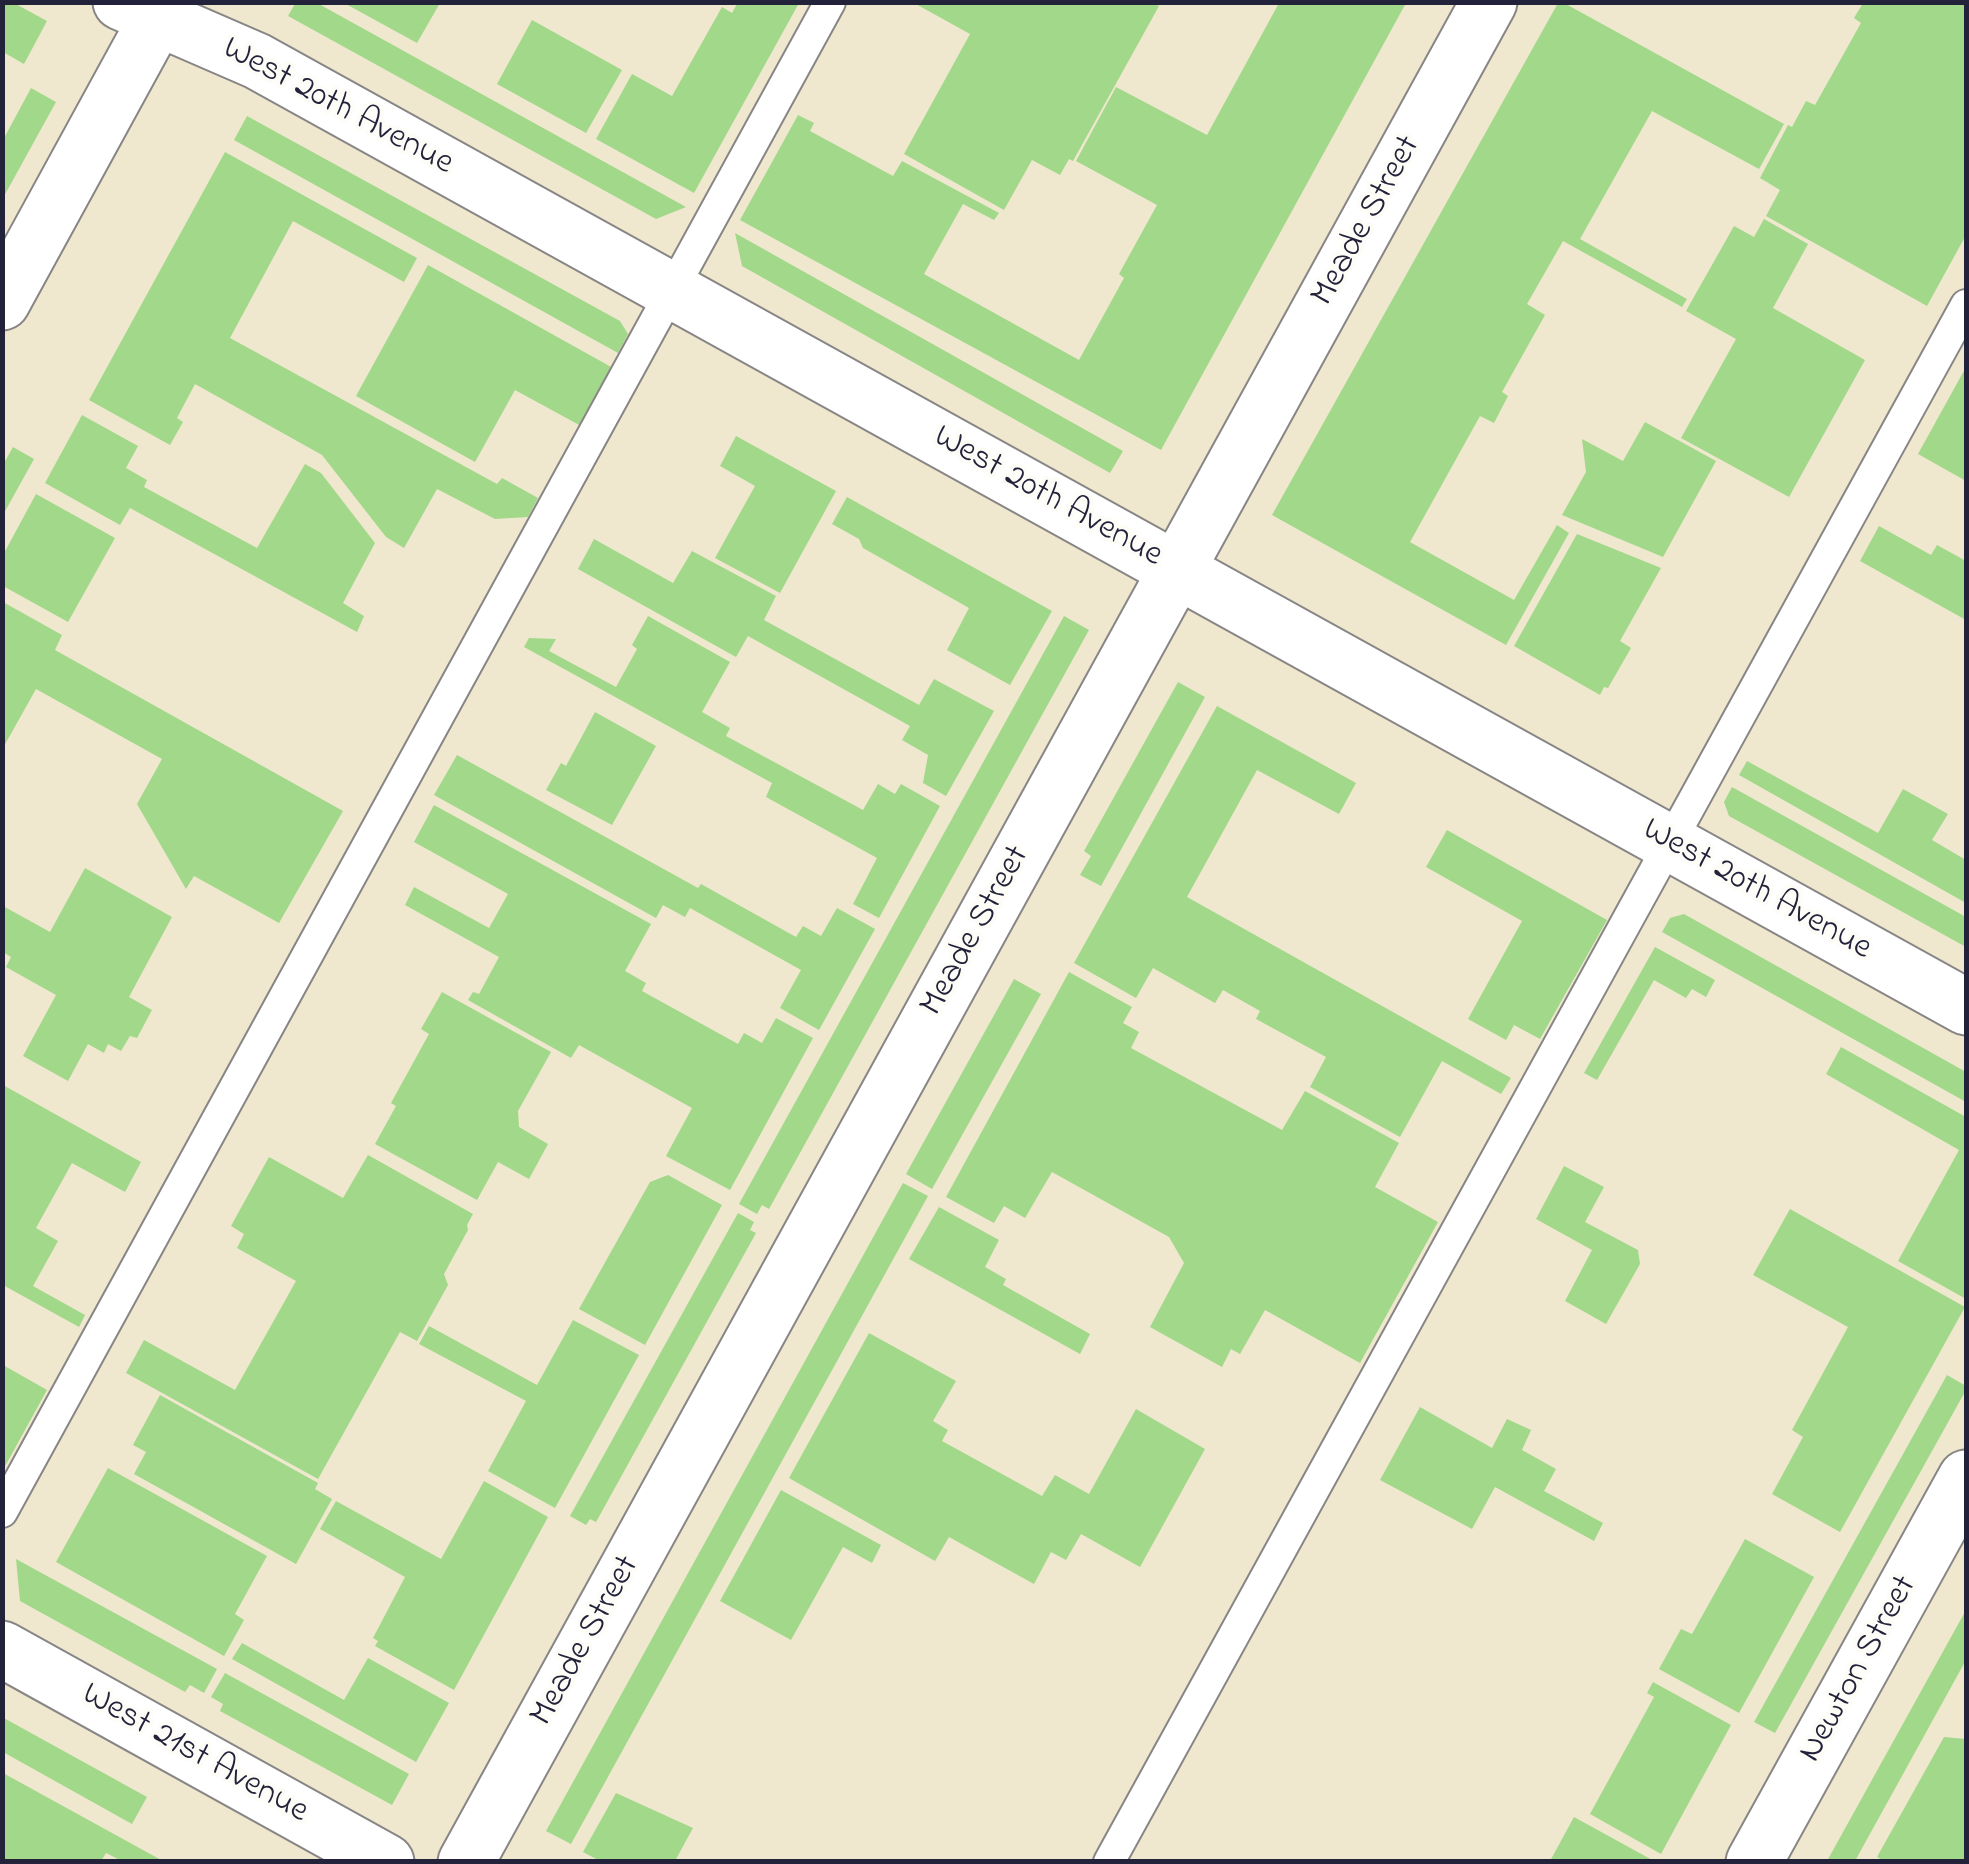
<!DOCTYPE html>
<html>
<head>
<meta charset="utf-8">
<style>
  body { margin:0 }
  #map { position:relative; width:1969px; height:1864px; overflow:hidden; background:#efe8cf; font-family:"Indie Flower",sans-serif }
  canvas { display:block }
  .frame { position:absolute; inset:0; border:5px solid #22223b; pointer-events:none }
</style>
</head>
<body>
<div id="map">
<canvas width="1969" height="1864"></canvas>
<div class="frame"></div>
</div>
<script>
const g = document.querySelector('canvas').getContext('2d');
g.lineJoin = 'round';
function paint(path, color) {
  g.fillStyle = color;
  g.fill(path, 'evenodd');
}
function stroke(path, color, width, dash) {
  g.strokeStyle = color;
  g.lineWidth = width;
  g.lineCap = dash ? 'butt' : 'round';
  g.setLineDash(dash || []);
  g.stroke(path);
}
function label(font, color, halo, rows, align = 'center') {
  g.font = font + ' "Indie Flower",sans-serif';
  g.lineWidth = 8;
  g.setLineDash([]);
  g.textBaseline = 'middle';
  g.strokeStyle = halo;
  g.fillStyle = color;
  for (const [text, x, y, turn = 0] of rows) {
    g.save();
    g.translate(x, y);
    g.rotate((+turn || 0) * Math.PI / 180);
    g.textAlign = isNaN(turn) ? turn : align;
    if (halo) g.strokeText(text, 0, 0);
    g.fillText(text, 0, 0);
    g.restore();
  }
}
paint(new Path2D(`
  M 3,2 L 14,3 L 47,21 L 24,64 L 3,52 Z
  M 296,2 L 317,3 L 686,207 L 656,219 L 288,16 Z
  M 738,2 L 799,3 L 694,193 L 596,139 L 632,74 L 672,96 L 722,7 L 732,13 Z
  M 344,3 L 440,3 L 417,43 Z
  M 1153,3 L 1159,6 L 1073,161 L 1069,159 L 1060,175 L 1032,160 L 1004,210 L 904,154 L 970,34 L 914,3 Z
  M 1279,3 L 1406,3 L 1161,450 L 740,220 L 798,115 L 814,123 L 810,131 L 893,176 L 902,161 L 999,213 L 994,220 L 963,204 L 924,274 L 1079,360 L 1124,278 L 1119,274 L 1157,205 L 1076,161 L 1116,87 L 1207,135 Z
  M 1558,3 L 1564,3 L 1784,124 L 1759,169 L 1652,111 L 1580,239 L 1687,299 L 1682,307 L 1563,241 L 1527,304 L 1545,315 L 1502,392 L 1508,396 L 1494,423 L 1480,416 L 1410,542 L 1514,600 L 1557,525 L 1569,533 L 1506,645 L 1272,515 Z
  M 1863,3 L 1966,3 L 1966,235 L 1927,306 L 1766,216 L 1780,190 L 1760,178 L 1788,125 L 1792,127 L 1806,101 L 1815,105 L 1861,23 L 1854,18 Z
  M 532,20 L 622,70 L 586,133 L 497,84 Z
  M 31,88 L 56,102 L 3,198 L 3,140 Z
  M 247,116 L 620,321 L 628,334 L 618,353 L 234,140 Z
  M 225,152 L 417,258 L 404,282 L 293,221 L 230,338 L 497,484 L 502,478 L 538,498 L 528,517 L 495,519 L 437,489 L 404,548 L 386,537 L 322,455 L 195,384 L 177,418 L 183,422 L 170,445 L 89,400 Z
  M 1764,219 L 1808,244 L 1773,308 L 1865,360 L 1789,497 L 1681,438 L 1736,339 L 1686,311 L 1734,226 L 1754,237 Z
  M 735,233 L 1123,451 L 1110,473 L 742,266 Z
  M 428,265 L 613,368 L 581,426 L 515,390 L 475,462 L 356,396 Z
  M 1966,367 L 1966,481 L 1918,454 Z
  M 82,415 L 138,446 L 126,468 L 147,480 L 144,487 L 257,548 L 305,464 L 321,473 L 375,543 L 343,603 L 364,616 L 357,632 L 130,508 L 120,525 L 45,483 Z
  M 1645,422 L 1716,461 L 1663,557 L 1562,515 L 1586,472 L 1582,439 L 1623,461 Z
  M 736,436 L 836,491 L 780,593 L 715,558 L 755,486 L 720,466 Z
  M 13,447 L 34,459 L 3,515 L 3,465 Z
  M 36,494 L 115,538 L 68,622 L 3,586 L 3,555 Z
  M 847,497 L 1052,611 L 1010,685 L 947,650 L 969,608 L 863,548 L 859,539 L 832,524 Z
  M 1879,526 L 1931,555 L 1937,545 L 1966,561 L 1966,620 L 1860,561 Z
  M 1577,534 L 1661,568 L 1620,641 L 1631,648 L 1608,688 L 1604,687 L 1600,695 L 1514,646 Z
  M 594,539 L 673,583 L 692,551 L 776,596 L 764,620 L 919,705 L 934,679 L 994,711 L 946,796 L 923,783 L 928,755 L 902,740 L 910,726 L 748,636 L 736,657 L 578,569 Z
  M 3,602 L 62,635 L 55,650 L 343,811 L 279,923 L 194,876 L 186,889 L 137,804 L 162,759 L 36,689 L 3,748 Z
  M 648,616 L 730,662 L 702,712 L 730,728 L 726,736 L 863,810 L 878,784 L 895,794 L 901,784 L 940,806 L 879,918 L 853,904 L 877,858 L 766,797 L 772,783 L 524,647 L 529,638 L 556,639 L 549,651 L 616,687 L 637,649 L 632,645 Z
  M 1064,616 L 1089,630 L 769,1209 L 762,1205 L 757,1214 L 739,1204 Z
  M 1178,682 L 1205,697 L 1101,886 L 1080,875 L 1091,856 L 1084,851 Z
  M 1217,706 L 1356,783 L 1339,814 L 1257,770 L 1187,897 L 1511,1078 L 1501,1094 L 1442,1061 L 1400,1137 L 1310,1087 L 1326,1057 L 1256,1019 L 1260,1011 L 1223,990 L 1215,1003 L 1153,968 L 1136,998 L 1074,963 Z
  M 595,712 L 656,746 L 612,825 L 546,790 L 561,763 L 566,766 Z
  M 457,755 L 698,888 L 701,884 L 796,937 L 803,926 L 821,936 L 837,908 L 875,929 L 819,1030 L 780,1008 L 801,970 L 690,908 L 685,917 L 663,905 L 656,918 L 434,795 Z
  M 1747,761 L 1878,833 L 1903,789 L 1948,814 L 1932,840 L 1966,860 L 1966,903 L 1739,775 Z
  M 1732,787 L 1966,917 L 1966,947 L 1729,816 L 1724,802 Z
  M 434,805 L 651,924 L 625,971 L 646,983 L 642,991 L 738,1044 L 744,1033 L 762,1043 L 776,1018 L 813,1038 L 730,1190 L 666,1156 L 692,1108 L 579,1045 L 571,1058 L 468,1000 L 473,992 L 479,994 L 499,957 L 405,905 L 414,887 L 489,928 L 508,894 L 414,842 Z
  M 1447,830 L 1607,920 L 1540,1039 L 1514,1025 L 1506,1040 L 1468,1019 L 1522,921 L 1426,867 Z
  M 85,868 L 172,917 L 129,997 L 152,1010 L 137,1038 L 130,1036 L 121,1051 L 108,1044 L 104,1053 L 88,1044 L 68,1081 L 23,1056 L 56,995 L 6,967 L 11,957 L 3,952 L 3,906 L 50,932 Z
  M 1684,914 L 1966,1072 L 1966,1102 L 1662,932 L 1670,918 Z
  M 1655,947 L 1715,980 L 1706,997 L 1692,989 L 1686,998 L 1654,980 L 1597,1080 L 1584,1073 Z
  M 1069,972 L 1132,1007 L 1123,1023 L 1139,1032 L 1131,1048 L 1282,1130 L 1305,1091 L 1399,1143 L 1375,1187 L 1438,1222 L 1360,1363 L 1265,1310 L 1240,1354 L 1231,1349 L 1222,1367 L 1150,1327 L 1184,1263 L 1169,1237 L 1052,1172 L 1025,1218 L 1004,1206 L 994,1223 L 946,1197 Z
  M 1014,979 L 1041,994 L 932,1189 L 906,1174 Z
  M 442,992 L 551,1052 L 518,1111 L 519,1127 L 548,1144 L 529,1179 L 498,1162 L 477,1200 L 375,1144 L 396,1106 L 391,1103 L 429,1034 L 421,1029 Z
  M 1841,1047 L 1966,1117 L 1966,1299 L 1898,1261 L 1959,1150 L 1826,1074 Z
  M 3,1085 L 141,1162 L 125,1192 L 72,1163 L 36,1228 L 58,1241 L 33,1286 L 85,1315 L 79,1327 L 3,1285 Z
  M 368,1155 L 473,1214 L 467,1225 L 468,1230 L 444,1274 L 448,1285 L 417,1341 L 400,1332 L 318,1479 L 126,1373 L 144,1340 L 235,1390 L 296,1281 L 237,1248 L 244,1234 L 231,1226 L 269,1157 L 343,1198 Z
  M 1564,1166 L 1604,1187 L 1585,1222 L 1638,1250 L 1640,1264 L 1606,1324 L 1565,1301 L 1592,1250 L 1536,1219 Z
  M 668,1175 L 722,1205 L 645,1345 L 579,1309 L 650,1182 Z
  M 903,1183 L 928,1196 L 571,1844 L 546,1831 Z
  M 939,1207 L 999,1240 L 985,1267 L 1006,1279 L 1003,1285 L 1090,1334 L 1080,1354 L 909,1259 Z
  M 1790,1209 L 1965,1307 L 1840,1532 L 1772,1494 L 1803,1437 L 1792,1430 L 1848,1327 L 1753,1275 Z
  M 738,1213 L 754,1222 L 750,1230 L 756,1233 L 596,1522 L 590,1519 L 586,1525 L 570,1516 Z
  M 573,1320 L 639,1355 L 555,1508 L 488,1471 L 526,1401 L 419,1344 L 429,1326 L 537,1385 Z
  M 869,1333 L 956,1381 L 933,1421 L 948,1430 L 942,1441 L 1042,1496 L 1055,1475 L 1089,1494 L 1136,1409 L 1205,1449 L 1140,1567 L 1081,1534 L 1066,1560 L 1051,1552 L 1034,1584 L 949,1537 L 935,1561 L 789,1478 Z
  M 3,1365 L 47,1390 L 3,1470 Z
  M 1947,1375 L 1966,1386 L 1966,1390 L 1775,1733 L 1754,1722 Z
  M 160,1395 L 318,1483 L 315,1489 L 332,1499 L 296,1564 L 134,1474 L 146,1452 L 133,1445 Z
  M 1420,1407 L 1492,1448 L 1507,1419 L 1531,1430 L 1522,1450 L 1556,1469 L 1544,1491 L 1603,1523 L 1594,1541 L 1495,1487 L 1472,1529 L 1380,1480 Z
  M 108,1468 L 267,1556 L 235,1614 L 244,1620 L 224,1656 L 56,1562 Z
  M 484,1481 L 548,1517 L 454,1690 L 375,1646 L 378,1641 L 373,1638 L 405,1577 L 320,1529 L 336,1501 L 441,1559 Z
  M 781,1490 L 881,1545 L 872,1563 L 843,1547 L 791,1640 L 720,1601 Z
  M 1745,1539 L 1814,1577 L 1739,1713 L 1659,1669 L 1681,1629 L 1692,1634 Z
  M 16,1559 L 217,1669 L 204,1693 L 190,1685 L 185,1692 L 20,1601 Z
  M 1966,1610 L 1966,1660 L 1855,1861 L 1827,1861 Z
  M 242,1643 L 344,1700 L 368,1658 L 449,1703 L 416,1762 L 232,1659 Z
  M 225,1673 L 409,1774 L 392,1805 L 220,1711 L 223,1704 L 211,1697 Z
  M 1653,1682 L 1731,1725 L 1661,1854 L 1590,1814 L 1654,1697 L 1647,1693 Z
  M 2,1717 L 147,1797 L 132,1824 L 3,1752 Z
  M 1944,1737 L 1966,1739 L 1966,1861 L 1884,1861 L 1877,1857 Z
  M 2,1773 L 3,1773 L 163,1861 L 122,1861 L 106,1853 L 101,1861 L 3,1861 Z
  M 616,1793 L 693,1828 L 675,1861 L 600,1861 L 583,1852 Z
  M 1574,1817 L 1654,1861 L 1550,1861 Z`), '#a1d88a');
const service = new Path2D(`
  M 2,1512 L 830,2
  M 1109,1862 L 1966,305`);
const minor = new Path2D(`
  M 121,2 L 257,61 L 1966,1007
  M 2,302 L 166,2
  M 2,1649 L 386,1862
  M 466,1862 L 1489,2
  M 1754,1862 L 1966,1478`);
stroke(service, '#888585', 34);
stroke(minor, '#888585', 59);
stroke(service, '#fff', 30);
stroke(minor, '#fff', 55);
label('35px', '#22223b', '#fdfcf7', [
  ["West 20th Avenue",337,108,28],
  ["Meade Street",1368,222,-61],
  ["West 20th Avenue",1047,498,29],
  ["West 20th Avenue",1756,891,29],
  ["Meade Street",977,932,-61],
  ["Meade Street",587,1642,-61],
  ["Newton Street",1860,1670,-61],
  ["West 21st Avenue",194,1755,29]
]);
</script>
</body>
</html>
